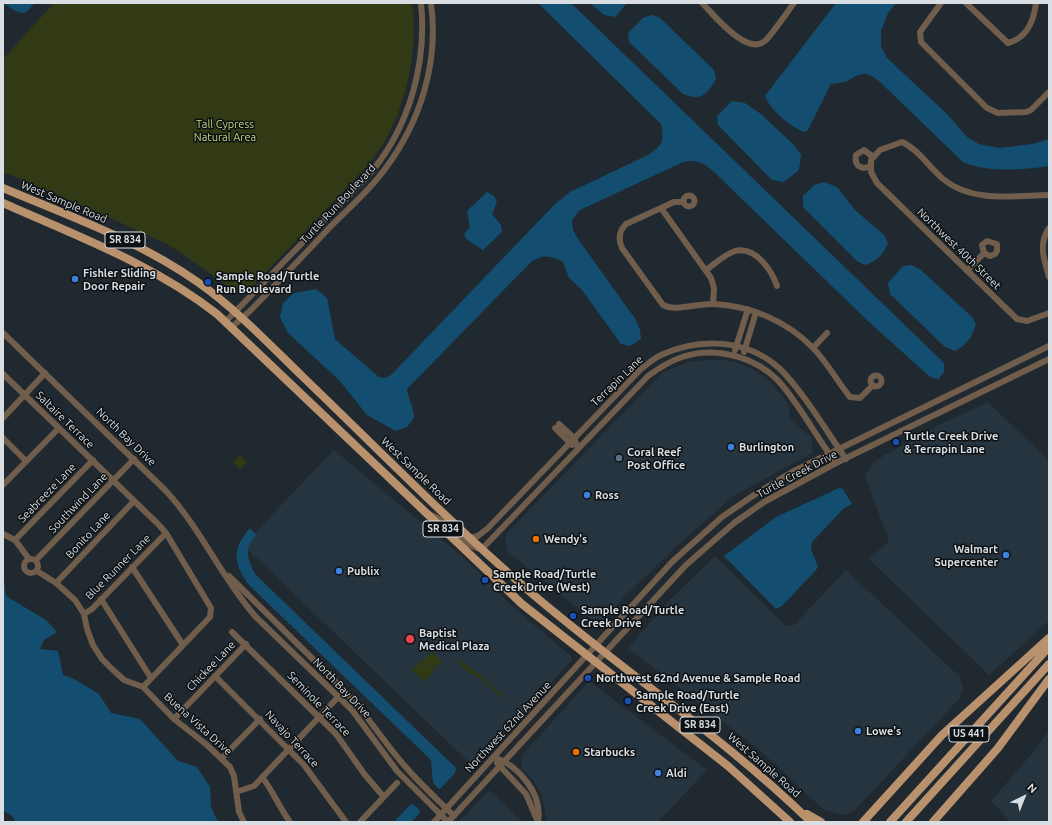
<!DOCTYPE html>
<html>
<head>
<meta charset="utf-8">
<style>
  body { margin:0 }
  #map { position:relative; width:1052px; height:825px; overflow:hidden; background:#202930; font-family:Ubuntu,sans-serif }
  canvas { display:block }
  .frame { position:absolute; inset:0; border:4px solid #d8dee2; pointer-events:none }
  .north { position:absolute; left:1004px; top:777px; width:40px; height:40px; -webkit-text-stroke:3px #0d1114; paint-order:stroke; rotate:43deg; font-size:11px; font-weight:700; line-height:16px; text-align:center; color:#d8dee2 }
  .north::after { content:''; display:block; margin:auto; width:14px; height:18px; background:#d8dee2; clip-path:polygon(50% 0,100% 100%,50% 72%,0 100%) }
</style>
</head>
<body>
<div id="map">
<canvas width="1052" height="825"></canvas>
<div class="frame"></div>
<div class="north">N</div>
</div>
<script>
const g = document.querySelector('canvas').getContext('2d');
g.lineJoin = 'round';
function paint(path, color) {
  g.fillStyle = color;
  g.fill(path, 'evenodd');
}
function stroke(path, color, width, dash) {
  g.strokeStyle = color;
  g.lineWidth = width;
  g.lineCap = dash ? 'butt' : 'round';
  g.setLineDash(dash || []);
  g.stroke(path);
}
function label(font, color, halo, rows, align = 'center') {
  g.font = font + ' Ubuntu,sans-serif';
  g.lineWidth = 3;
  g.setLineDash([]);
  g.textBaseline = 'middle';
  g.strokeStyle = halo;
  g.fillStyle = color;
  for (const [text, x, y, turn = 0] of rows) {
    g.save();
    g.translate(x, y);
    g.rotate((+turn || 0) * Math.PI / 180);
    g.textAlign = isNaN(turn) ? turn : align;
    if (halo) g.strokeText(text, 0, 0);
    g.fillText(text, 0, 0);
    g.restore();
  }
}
paint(new Path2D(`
  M 705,360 L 724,360 L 739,363 L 756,371 L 769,381 L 784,398 L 790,409 L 789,418 L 812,438 L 812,453 L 732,497 L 676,547 L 624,597 L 605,620 L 591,619 L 507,551 L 505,540 L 507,533 L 663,372 L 689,362 Z
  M 988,402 L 1049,461 L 1049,621 L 989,675 L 869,559 L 889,541 L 865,476 L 872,464 L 883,456 L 939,425 Z
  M 334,450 L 466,560 L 511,605 L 571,656 L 571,661 L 474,767 L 243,545 Z
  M 715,556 L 786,626 L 794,625 L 846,570 L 960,677 L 963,688 L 960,698 L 853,812 L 844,815 L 824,810 L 762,752 L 628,648 L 671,599 Z
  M 589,681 L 707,770 L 658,822 L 547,822 L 541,792 L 532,779 L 521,768 L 522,755 Z
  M 1049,731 L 1049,822 L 1011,822 L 991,801 L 1034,751 Z
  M 489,790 L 523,822 L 459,822 Z`), '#26343f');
paint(new Path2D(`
  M 54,3 L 412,3 C 418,47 408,100 386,139 C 372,164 349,185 329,206 C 302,235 274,263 247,292 L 237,292 L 169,245 L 88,208 L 3,172 L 3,59 Z
  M 240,455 L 247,462 L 240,469 L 233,462 Z
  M 432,652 L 442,661 L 434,669 L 424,660 Z
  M 423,659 L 434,671 L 424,681 L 412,670 Z
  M 458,659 L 479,674 L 504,696 L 504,698 C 497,695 491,686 485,682 C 475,674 464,671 457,660 Z`), '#323a15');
paint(new Path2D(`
  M 4,3 L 35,3 L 25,13 C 17,13 10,8 4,3 Z
  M 538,3 L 571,3 L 939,358 L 944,363 L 944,372 L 939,379 L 930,377 L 868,321 L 713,171 C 703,163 696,159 683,162 L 580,210 L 572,220 L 573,230 L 578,239 L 636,320 L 640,330 L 641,339 L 630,346 L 621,344 L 582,290 L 569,278 L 563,262 C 551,256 545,254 532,261 L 407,389 C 408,399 414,407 414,418 L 407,427 L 396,431 L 367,415 L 340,381 L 288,333 L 280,317 L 283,303 L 294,293 L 316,289 L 327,298 L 335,339 L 379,377 L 386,378 L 392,374 L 555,204 L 570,192 L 650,154 C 663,145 664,140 661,124 Z
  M 590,3 L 627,3 L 615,17 L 604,15 Z
  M 836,3 L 896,3 L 888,13 L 881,31 L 881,46 L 887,58 L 947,114 L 968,138 L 979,144 L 999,148 L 1033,144 L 1049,139 L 1049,166 C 1022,170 989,173 963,162 L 881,83 C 867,71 863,72 847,81 C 843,83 836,83 831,84 L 808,130 L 805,132 C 790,127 771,111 765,96 Z
  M 651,15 L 659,17 L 714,70 L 716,79 C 707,95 701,101 683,94 L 629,42 L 628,33 L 643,18 Z
  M 732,101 L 745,103 L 761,114 L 795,146 L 801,155 L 799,170 L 784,182 L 772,180 L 718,125 L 717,116 Z
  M 824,182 L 837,187 L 855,210 L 884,235 L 888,243 C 883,255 877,261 865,265 L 857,261 L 803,207 L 803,196 L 814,185 Z
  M 487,192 L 494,196 L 497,202 L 492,214 L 501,225 L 502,232 L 483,250 L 467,240 L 464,234 L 470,227 L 467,211 Z
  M 911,265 L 921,270 L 972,317 L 976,324 C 972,337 968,344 955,351 L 944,346 L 890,294 L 888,283 L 903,266 Z
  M 839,488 L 843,489 L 852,504 L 843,509 L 812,542 L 811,549 L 818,567 L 816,570 L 782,606 L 776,609 L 724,556 L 776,517 Z
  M 250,528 L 256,535 C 244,549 247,559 256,575 L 456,768 L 455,773 L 441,788 L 439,789 L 433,783 L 431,760 L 248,584 C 233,561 232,550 250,528 Z
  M 3,571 L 6,596 L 46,620 L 57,632 L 44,640 L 40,649 L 58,651 L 63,675 L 74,679 L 99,694 L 111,713 L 140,719 L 178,761 L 197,767 L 210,787 L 211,807 L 218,822 L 16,822 L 11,815 L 3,811 Z
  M 413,804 L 420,810 L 419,814 L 411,822 L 394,822 L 410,805 Z`), '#134e70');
stroke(new Path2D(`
  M 702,3 C 714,15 748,58 766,40 C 776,29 785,15 794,3
  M 941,3 L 920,32 L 921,42 L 987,108 L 998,113 L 1026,112 L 1031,110 L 1049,92
  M 966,3 L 1008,43 C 1027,38 1034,20 1036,3
  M 870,166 C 861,171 854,165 856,155 L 864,150 L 872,156
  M 1049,195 C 1013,196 972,203 943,179 C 929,167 918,149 902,142 L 880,150 L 871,160 L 871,172 L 877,183 L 1017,319 L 1027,321 L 1049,313
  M683.5 201a5.5 5.5 0 1 1 11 0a5.5 5.5 0 1 1-11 0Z
  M 684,202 L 674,202 L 626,224 C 619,231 618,239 622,248 L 663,305 C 676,312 698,303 714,304 C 751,306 787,321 813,348 C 827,362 837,381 850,397 L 860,398 L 873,385
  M 661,208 L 711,278 L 714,288 L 713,304
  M 1049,228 C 1038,245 1044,259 1049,277
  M 706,270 C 715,264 725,254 735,251 C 756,246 772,271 777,286
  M 967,271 L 984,253 L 990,256 L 995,254 L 997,251 L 997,244 L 987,241 L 982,245 L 984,253
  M 226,321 C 256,291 285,260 315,230 C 334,210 354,191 372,171 C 410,125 427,62 421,3
  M 232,327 L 251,310 C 278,282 305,254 331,226 C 349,208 370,190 385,169 C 421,121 439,62 431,3
  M 3,333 L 166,491 C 201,529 221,577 255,616 L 352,710 L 397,771 L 448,822
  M 813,348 L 827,333
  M 735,350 L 748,309
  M 744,352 L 756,312
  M 3,374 L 158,524 L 166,533 L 211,608 L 210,617 L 143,687
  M870.5 381a5.5 5.5 0 1 1 11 0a5.5 5.5 0 1 1-11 0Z
  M 3,418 L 45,373
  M 559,424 L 574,438 L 578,448
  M 555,428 L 572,445
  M 3,438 L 26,461
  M 3,485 L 59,428
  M 429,514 C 451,521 456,545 482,549 L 648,376 C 659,368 670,361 682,357 C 717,345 759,358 782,385 C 802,409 817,438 836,463
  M 3,534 L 15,540 L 29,559
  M 470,538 L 478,536 L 488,528 L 641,369 C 648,364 654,358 661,355 C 699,337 747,339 779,368 C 802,390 827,432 846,459
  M 15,540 L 93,460
  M24 566a7 7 0 1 1 14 0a7 7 0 1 1-14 0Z
  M 36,560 L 134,459
  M 132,567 L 183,645
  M 37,571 L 56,583 L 75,600 L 84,614 L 87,629 L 93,645 L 102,659 L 113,670 L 124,680 L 143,687 L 174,719 L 207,745 L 230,767 L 234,776 L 239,812 L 244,822
  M 229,576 L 344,690 C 366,713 383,741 404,765 C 419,783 437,799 454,816
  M 56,583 L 134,501
  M 101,599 L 151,678
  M 84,614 L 92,609 L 166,533
  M 232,632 L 336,734 L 365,775 L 384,797
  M 215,676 L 304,765 L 346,822
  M 174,719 L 246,644
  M 494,757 C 519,766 543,794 538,822
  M 222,758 L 260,719
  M 497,763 L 526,794 L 538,822
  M 262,777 C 273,791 279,807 290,822
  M 236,792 L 254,786 L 341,694
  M 360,822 L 397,783
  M 434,822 L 672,562 L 722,517 L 757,493 L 792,472 L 1049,346
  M 448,822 L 686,565 L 734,523 L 764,502 L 836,463 L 1049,359`), '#715d4c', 6);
stroke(new Path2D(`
  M 3,188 C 69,216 140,241 199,283 C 237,310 270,345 303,377 C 376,447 446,519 522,585 C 616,667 722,735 811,822
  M 3,203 C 77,236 153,264 217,314 L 522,604 L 728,766 L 790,822
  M 807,814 L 821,822
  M 863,822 L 942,735 L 1049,638
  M 890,822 L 1049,647
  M 906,822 L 1049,664
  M 933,822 L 998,748 L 1049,679`), '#ba916d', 8);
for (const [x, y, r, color] of [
  [75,279,4,"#3f7fe0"],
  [208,282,4,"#1a4fb4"],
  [896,442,4,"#1a4fb4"],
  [731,447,4,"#3f7fe0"],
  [619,458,4,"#5c6f8a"],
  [587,495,4,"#3f7fe0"],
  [536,539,4,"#e8710a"],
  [1006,555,4,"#3f7fe0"],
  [339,571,4,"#3f7fe0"],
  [485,580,4,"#1a4fb4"],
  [573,616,4,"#1a4fb4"],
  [410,639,5,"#e0444e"],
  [588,678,4,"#1a4fb4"],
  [628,701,4,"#1a4fb4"],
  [858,731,4,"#3f7fe0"],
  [576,752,4,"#e8710a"],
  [658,773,4,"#3f7fe0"]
]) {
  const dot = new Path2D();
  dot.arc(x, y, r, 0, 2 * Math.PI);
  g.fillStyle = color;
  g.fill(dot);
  stroke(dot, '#0d1114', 1.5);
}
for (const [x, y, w] of [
  [125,240,40],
  [443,529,40],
  [700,725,40],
  [969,734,40]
]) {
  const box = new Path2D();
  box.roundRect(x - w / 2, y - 8, w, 16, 3);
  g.fillStyle = '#0d1114';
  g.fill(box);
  stroke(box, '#d8dee2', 1);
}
label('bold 10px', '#d8dee2', null, [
  ["SR 834",125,240],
  ["SR 834",443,529],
  ["SR 834",700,725],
  ["US 441",969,734]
]);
label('11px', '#c1d782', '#0d1114', [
  ["Tall Cypress",225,124],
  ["Natural Area",225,137]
]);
label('11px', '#d8dee2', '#0d1114', [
  ["West Sample Road",64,202,23],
  ["Turtle Run Boulevard",338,204,-47],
  ["Northwest 40th Street",959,249,44],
  ["Terrapin Lane",617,381,-44],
  ["Saltaire Terrace",65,420,44],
  ["North Bay Drive",126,437,44],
  ["West Sample Road",416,471,44],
  ["Turtle Creek Drive",797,474,-28],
  ["Seabreeze Lane",47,493,-46],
  ["Southwind Lane",78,503,-46],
  ["Bonito Lane",88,535,-47],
  ["Blue Runner Lane",118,567,-45],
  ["Chickee Lane",211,666,-46],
  ["North Bay Drive",342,688,46],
  ["Seminole Terrace",319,704,46],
  ["Buena Vista Drive",198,724,42],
  ["Northwest 62nd Avenue",508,727,-47],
  ["Navajo Terrace",292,739,47],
  ["West Sample Road",764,765,41]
]);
label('bold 11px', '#d8dee2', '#0d1114', [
  ["Fishler Sliding",83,273],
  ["Door Repair",83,286],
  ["Sample Road/Turtle",216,276],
  ["Run Boulevard",216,289],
  ["Turtle Creek Drive",904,436],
  ["& Terrapin Lane",904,449],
  ["Burlington",739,447],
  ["Coral Reef",627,452],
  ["Post Office",627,465],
  ["Ross",595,495],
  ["Wendy's",544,539],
  ["Walmart",998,549,"right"],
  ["Supercenter",998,562,"right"],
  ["Publix",347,571],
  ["Sample Road/Turtle",493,574],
  ["Creek Drive (West)",493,587],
  ["Sample Road/Turtle",581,610],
  ["Creek Drive",581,623],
  ["Baptist",419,633],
  ["Medical Plaza",419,646],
  ["Northwest 62nd Avenue & Sample Road",596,678],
  ["Sample Road/Turtle",636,695],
  ["Creek Drive (East)",636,708],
  ["Lowe's",866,731],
  ["Starbucks",584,752],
  ["Aldi",666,773]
], 'left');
</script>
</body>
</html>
